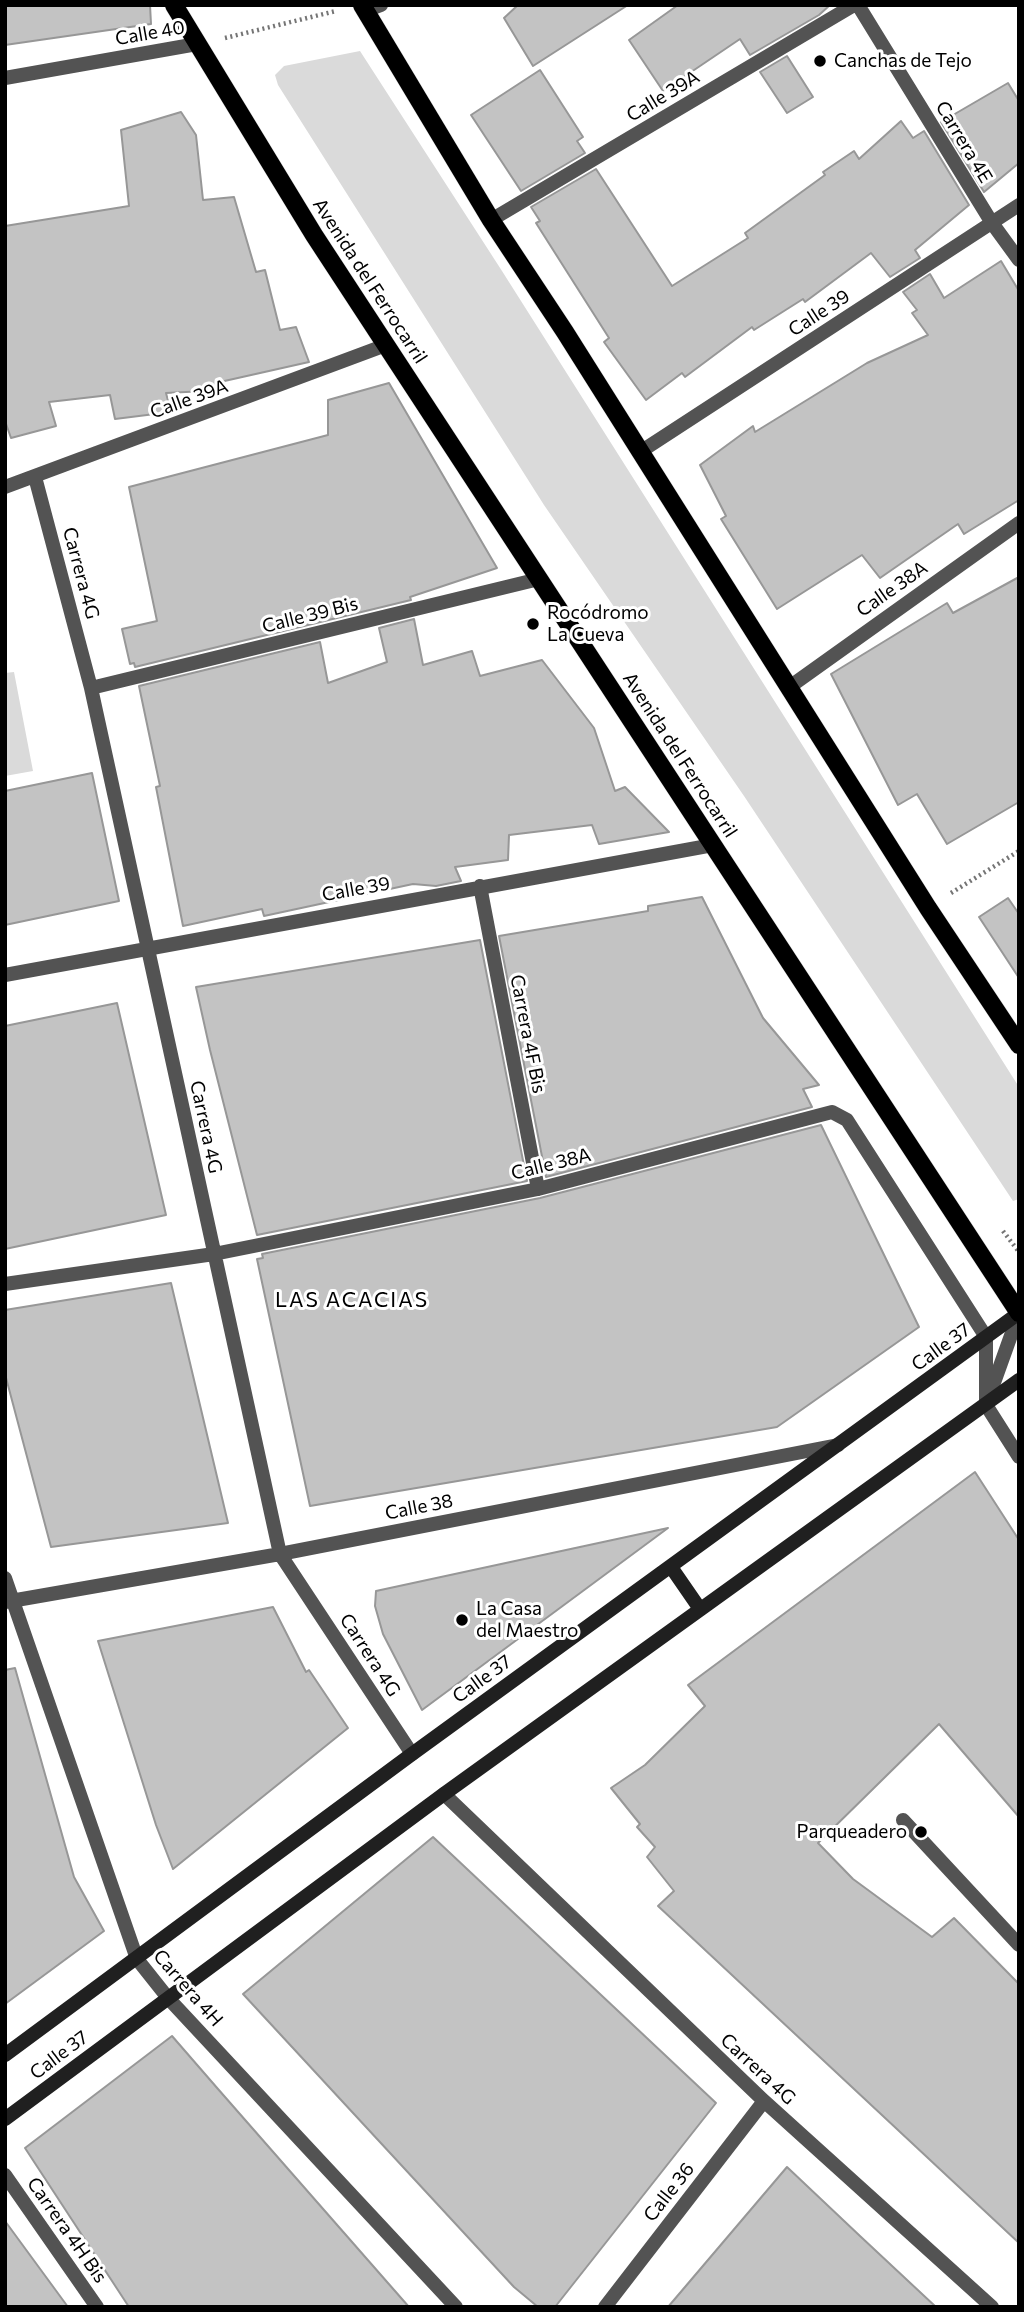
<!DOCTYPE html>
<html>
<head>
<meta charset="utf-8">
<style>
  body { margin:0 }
  #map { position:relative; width:1024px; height:2312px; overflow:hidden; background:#fff; font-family:Commissioner,sans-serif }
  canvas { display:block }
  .frame { position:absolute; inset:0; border:7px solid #000; pointer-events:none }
</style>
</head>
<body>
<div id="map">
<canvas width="1024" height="2312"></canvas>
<div class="frame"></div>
</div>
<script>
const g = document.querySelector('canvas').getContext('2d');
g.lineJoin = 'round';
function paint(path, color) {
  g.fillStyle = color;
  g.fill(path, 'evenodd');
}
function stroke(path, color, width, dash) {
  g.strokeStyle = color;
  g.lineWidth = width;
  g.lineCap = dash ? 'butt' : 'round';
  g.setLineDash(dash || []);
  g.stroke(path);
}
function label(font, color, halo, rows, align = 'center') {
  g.font = font + ' Commissioner,sans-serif';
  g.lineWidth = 6;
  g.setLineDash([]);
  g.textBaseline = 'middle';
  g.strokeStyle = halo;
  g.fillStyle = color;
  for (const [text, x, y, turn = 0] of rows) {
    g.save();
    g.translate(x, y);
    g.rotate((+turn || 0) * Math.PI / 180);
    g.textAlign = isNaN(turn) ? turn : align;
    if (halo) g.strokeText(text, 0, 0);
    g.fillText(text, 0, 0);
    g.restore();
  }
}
paint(new Path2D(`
  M 360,51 L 502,271 L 1019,1087 L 1019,1199 L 1013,1201 L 744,796 L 544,505 L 278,85 L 275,75 L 284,66 Z
  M 14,672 L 33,771 L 5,776 L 5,673 Z`), '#dadada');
const building = new Path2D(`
  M 5,5 L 150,5 L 151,24 L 5,45 Z
  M 518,5 L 628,5 L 533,66 L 504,18 Z
  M 678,5 L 830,5 L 819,15 L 750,55 L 740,39 L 663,91 L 629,40 Z
  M 787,56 L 813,97 L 787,113 L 760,72 Z
  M 540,70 L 583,137 L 577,141 L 585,153 L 521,191 L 471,115 Z
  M 1008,83 L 1019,101 L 1019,163 L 984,192 L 941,122 Z
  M 181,112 L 196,135 L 203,200 L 234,197 L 256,272 L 265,270 L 280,330 L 296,327 L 309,362 L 220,382 L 226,390 L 166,393 L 171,412 L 115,419 L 110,395 L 49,402 L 56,426 L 11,438 L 5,421 L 5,226 L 129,206 L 121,130 Z
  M 901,121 L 913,138 L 924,131 L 969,205 L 915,250 L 920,258 L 890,277 L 871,253 L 805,302 L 803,299 L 754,330 L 752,327 L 685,377 L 682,373 L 646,400 L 604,342 L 609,338 L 536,223 L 540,221 L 531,207 L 596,169 L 672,286 L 748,238 L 745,233 L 825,175 L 823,172 L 854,151 L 859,159 Z
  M 1001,261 L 1019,291 L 1019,500 L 964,534 L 958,524 L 880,578 L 862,555 L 777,609 L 721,519 L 726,516 L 700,465 L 753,426 L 755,432 L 867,363 L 928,335 L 912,313 L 917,310 L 903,292 L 930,274 L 944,298 Z
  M 389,383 L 497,568 L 410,597 L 411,600 L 135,667 L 134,663 L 130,664 L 122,629 L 157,621 L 129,487 L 328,435 L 328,400 Z
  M 1019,577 L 1019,802 L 947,844 L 917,794 L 898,805 L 831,674 L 947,603 L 953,613 Z
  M 414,619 L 423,665 L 472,651 L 480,676 L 542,660 L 594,728 L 615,791 L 625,787 L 669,832 L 599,844 L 592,825 L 509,835 L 508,860 L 455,867 L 461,881 L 436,886 L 413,884 L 264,916 L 262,909 L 183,926 L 156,787 L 160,786 L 139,686 L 320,642 L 328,683 L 387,662 L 379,628 Z
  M 92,773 L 119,901 L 5,925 L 5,791 Z
  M 702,897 L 763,1018 L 819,1085 L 803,1089 L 812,1107 L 546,1177 L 499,936 L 648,911 L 648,906 Z
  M 1008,898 L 1019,914 L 1019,978 L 979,917 Z
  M 480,940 L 527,1181 L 257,1235 L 210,1050 L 196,987 Z
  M 117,1003 L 166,1215 L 5,1249 L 5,1026 Z
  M 821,1125 L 919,1327 L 777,1427 L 310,1506 L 257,1259 L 263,1258 L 262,1254 L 540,1198 Z
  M 171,1283 L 228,1523 L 51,1547 L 5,1374 L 5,1310 Z
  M 975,1472 L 1019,1540 L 1019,1817 L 939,1724 L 818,1843 L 853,1879 L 932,1937 L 954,1918 L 1019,1984 L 1019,2243 L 658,1906 L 674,1891 L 647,1857 L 655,1847 L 637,1827 L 640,1824 L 611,1788 L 645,1765 L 705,1706 L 688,1685 Z
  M 668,1528 L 422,1710 L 383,1634 L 375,1606 L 376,1591 Z
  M 273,1607 L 306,1672 L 309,1670 L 348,1728 L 173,1869 L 156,1825 L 98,1641 Z
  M 15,1668 L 74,1877 L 104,1931 L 5,2004 L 5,1670 Z
  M 433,1837 L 716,2103 L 555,2307 L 538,2307 L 514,2287 L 243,1994 Z
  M 172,2036 L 218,2089 L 409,2307 L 129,2307 L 25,2148 Z
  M 787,2167 L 860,2236 L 936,2307 L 668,2307 Z
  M 5,2221 L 68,2307 L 5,2307 Z`);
paint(building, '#c3c3c3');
stroke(building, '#979797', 2);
const primary = new Path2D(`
  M 174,5 L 314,235 L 1019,1313
  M 362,5 L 491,220 L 565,332 L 928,908 L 1019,1045`);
stroke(primary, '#dbdbdb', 19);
stroke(new Path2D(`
  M 225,38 L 336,11
  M 951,893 L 1019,851
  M 1003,1231 L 1019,1252`), '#757575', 4.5, [2, 3.5]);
stroke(new Path2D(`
  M 858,5 L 992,223 L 1019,260
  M 365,11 L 381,5
  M 5,78 L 197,44
  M 491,220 L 854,5
  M 640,452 L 1019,205
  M 35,477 L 91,688 L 280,1554 L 412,1754
  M 5,487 L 386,345
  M 91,688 L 539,579
  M 788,688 L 1019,523
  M 480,886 L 538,1189
  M 5,975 L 713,845
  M 5,1284 L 214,1254 L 538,1189 L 832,1112 L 847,1120 L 986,1337 L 986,1405 L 1019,1457
  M 990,1394 L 1019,1313
  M 5,1578 L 137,1959 L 168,1998 L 456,2307
  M 5,1602 L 280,1554 L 838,1445
  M 444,1794 L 764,2101 L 992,2307
  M 903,1820 L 1019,1945
  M 5,2175 L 97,2307
  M 605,2307 L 764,2101`), '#535353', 14);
stroke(new Path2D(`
  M 671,1567 L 700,1609
  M 5,2055 L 412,1754 L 1019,1313
  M 5,2119 L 444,1794 L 1019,1380`), '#202020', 14);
stroke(primary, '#000', 18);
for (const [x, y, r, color] of [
  [820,61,7,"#000"],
  [533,624,7,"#000"],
  [462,1620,7,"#000"],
  [921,1832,7,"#000"]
]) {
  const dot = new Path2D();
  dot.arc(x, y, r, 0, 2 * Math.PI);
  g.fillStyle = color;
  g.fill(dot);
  stroke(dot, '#fff', 2.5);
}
label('19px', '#000', '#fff', [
  ["Calle 40",150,33,-10],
  ["Calle 39A",663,96,-31],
  ["Carrera 4E",964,142,59],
  ["Avenida del Ferrocarril",370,281,57],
  ["Calle 39",819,313,-33],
  ["Calle 39A",189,399,-20],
  ["Carrera 4G",81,573,75],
  ["Calle 38A",892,589,-35],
  ["Calle 39 Bis",310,615,-14],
  ["Avenida del Ferrocarril",680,755,57],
  ["Calle 39",356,889,-10],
  ["Carrera 4F Bis",528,1034,79],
  ["Carrera 4G",206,1127,78],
  ["Calle 38A",551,1164,-14],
  ["Calle 37",941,1347,-36],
  ["Calle 38",419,1507,-11],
  ["Carrera 4G",370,1655,57],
  ["Calle 37",482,1679,-36],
  ["Carrera 4H",188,1988,49],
  ["Calle 37",59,2055,-37],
  ["Carrera 4G",758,2069,43],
  ["Calle 36",669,2192,-52],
  ["Carrera 4H Bis",67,2230,55]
]);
label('19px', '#000', '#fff', [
  ["Canchas de Tejo",834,61],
  ["Rocódromo",547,613],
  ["La Cueva",547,635],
  ["La Casa",476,1609],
  ["del Maestro",476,1631],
  ["Parqueadero",907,1832,"right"]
], 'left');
g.letterSpacing = '2px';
label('21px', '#000', '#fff', [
  ["LAS ACACIAS",352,1300]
]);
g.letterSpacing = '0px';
</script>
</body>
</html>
